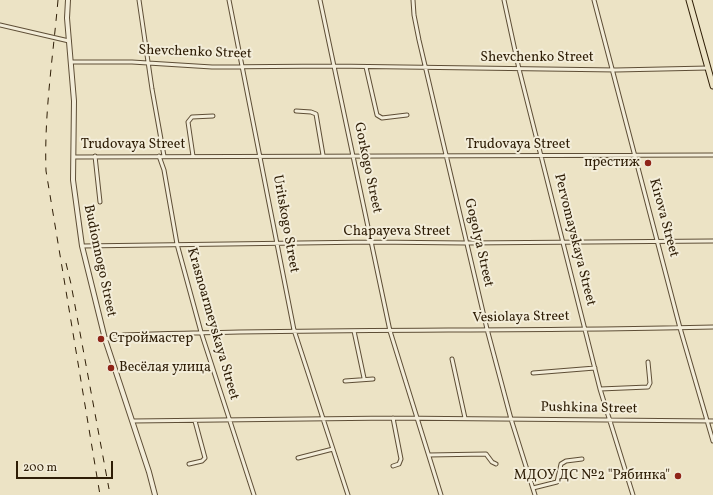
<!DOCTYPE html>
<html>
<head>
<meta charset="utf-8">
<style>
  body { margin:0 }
  #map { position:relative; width:713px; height:495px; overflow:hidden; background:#ece3c5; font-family:Vollkorn,serif }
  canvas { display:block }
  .scale { position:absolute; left:16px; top:461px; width:97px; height:18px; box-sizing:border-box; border:2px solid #2e1d06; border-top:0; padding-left:5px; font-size:12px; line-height:14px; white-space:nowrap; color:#2e1d06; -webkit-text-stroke:3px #f3edd9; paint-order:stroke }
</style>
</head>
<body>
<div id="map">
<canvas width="713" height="495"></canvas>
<div class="scale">200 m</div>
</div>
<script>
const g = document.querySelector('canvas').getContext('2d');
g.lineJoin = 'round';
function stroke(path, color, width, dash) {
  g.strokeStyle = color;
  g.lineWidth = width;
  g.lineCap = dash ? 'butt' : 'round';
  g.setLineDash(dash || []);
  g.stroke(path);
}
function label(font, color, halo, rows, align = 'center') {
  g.font = font + ' Vollkorn,serif';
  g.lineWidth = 4;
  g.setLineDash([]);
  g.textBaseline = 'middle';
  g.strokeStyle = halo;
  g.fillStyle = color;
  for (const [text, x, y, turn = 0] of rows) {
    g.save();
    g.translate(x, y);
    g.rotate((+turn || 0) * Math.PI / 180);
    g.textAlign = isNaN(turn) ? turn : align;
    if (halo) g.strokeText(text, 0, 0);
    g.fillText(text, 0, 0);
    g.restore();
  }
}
const minor = new Path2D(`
  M 139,0 L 152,89 L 164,156
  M 229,0 L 294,330 L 348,495
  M 320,0 L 390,331 L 441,495
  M 413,0 L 414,15 L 419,40 L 487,329 L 511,419 L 535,495
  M 504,0 L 519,69 L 600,389 L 633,495
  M 594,0 L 680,328 L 713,441
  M 0,25 L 69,41
  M 71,62 L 132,62 L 212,67 L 333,66 L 616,70 L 708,68
  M 366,67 L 377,115 L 382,118 L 407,115
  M 296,111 L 311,112 L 316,114 L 323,155
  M 95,156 L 100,202
  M 159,156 L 164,170 L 177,244 L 201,332 L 254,495
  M 193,156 L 188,122 L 192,117 L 213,116
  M 74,157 L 713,155
  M 82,246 L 372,242 L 466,243 L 713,241
  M 354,331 L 364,378
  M 105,339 L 124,335 C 321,328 517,332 713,327
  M 452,359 L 465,418
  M 533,373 L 595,368
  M 345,381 L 373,379
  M 600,389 L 648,387 L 650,383 L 648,362
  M 393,418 L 401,459 L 399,464 L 393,466
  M 133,421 L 393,418 L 713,421
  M 429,455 L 486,454 L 492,462 L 496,464
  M 298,458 L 333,449
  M 189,464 L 202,461 L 205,458 L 195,421
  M 533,488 L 557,482 L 561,464 L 566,461 L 582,459`);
const tertiary = new Path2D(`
  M 68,0 L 67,18 L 74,101 L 73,180 L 82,246 L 105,339 L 149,472 L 155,495`);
const primary = new Path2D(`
  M 689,0 L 713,86`);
stroke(minor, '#5e4e36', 5);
stroke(tertiary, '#5e4e36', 6);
stroke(primary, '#2e1d06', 7);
stroke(minor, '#f3edd9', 3);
stroke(tertiary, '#f3edd9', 4);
stroke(primary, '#ece3c5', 5);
stroke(new Path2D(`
  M 58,0 C 53,57 44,114 46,171 L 100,495
  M 66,263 L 71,284 L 109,489`), '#2e1d06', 1, [7, 7]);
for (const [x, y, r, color] of [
  [648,163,4,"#8f2418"],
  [101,339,4,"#8f2418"],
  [111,368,4,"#8f2418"],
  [678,476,4,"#8f2418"]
]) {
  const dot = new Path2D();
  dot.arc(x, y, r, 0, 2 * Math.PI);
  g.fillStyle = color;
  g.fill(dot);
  stroke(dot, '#f3edd9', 1.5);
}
label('14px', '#2e1d06', '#f3edd9', [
  ["Shevchenko Street",195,53,2],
  ["Shevchenko Street",537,58],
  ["Trudovaya Street",133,145],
  ["Trudovaya Street",518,145],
  ["Gorkogo Street",367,168,78],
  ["Kirova Street",663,218,75],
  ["Uritskogo Street",285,224,80],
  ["Chapayeva Street",397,232],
  ["Pervomayskaya Street",574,240,76],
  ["Gogolya Street",478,243,77],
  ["Budionnogo Street",99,261,78],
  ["Vesiolaya Street",521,318,-1],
  ["Krasnoarmeyskaya Street",212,324,74],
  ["Pushkina Street",589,409,1]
]);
label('14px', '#2e1d06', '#f3edd9', [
  ["престиж",640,163],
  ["Строймастер",109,339,"left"],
  ["Весёлая улица",119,368,"left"],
  ["МДОУ ДС №2 \"Рябинка\"",670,476]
], 'right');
</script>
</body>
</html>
